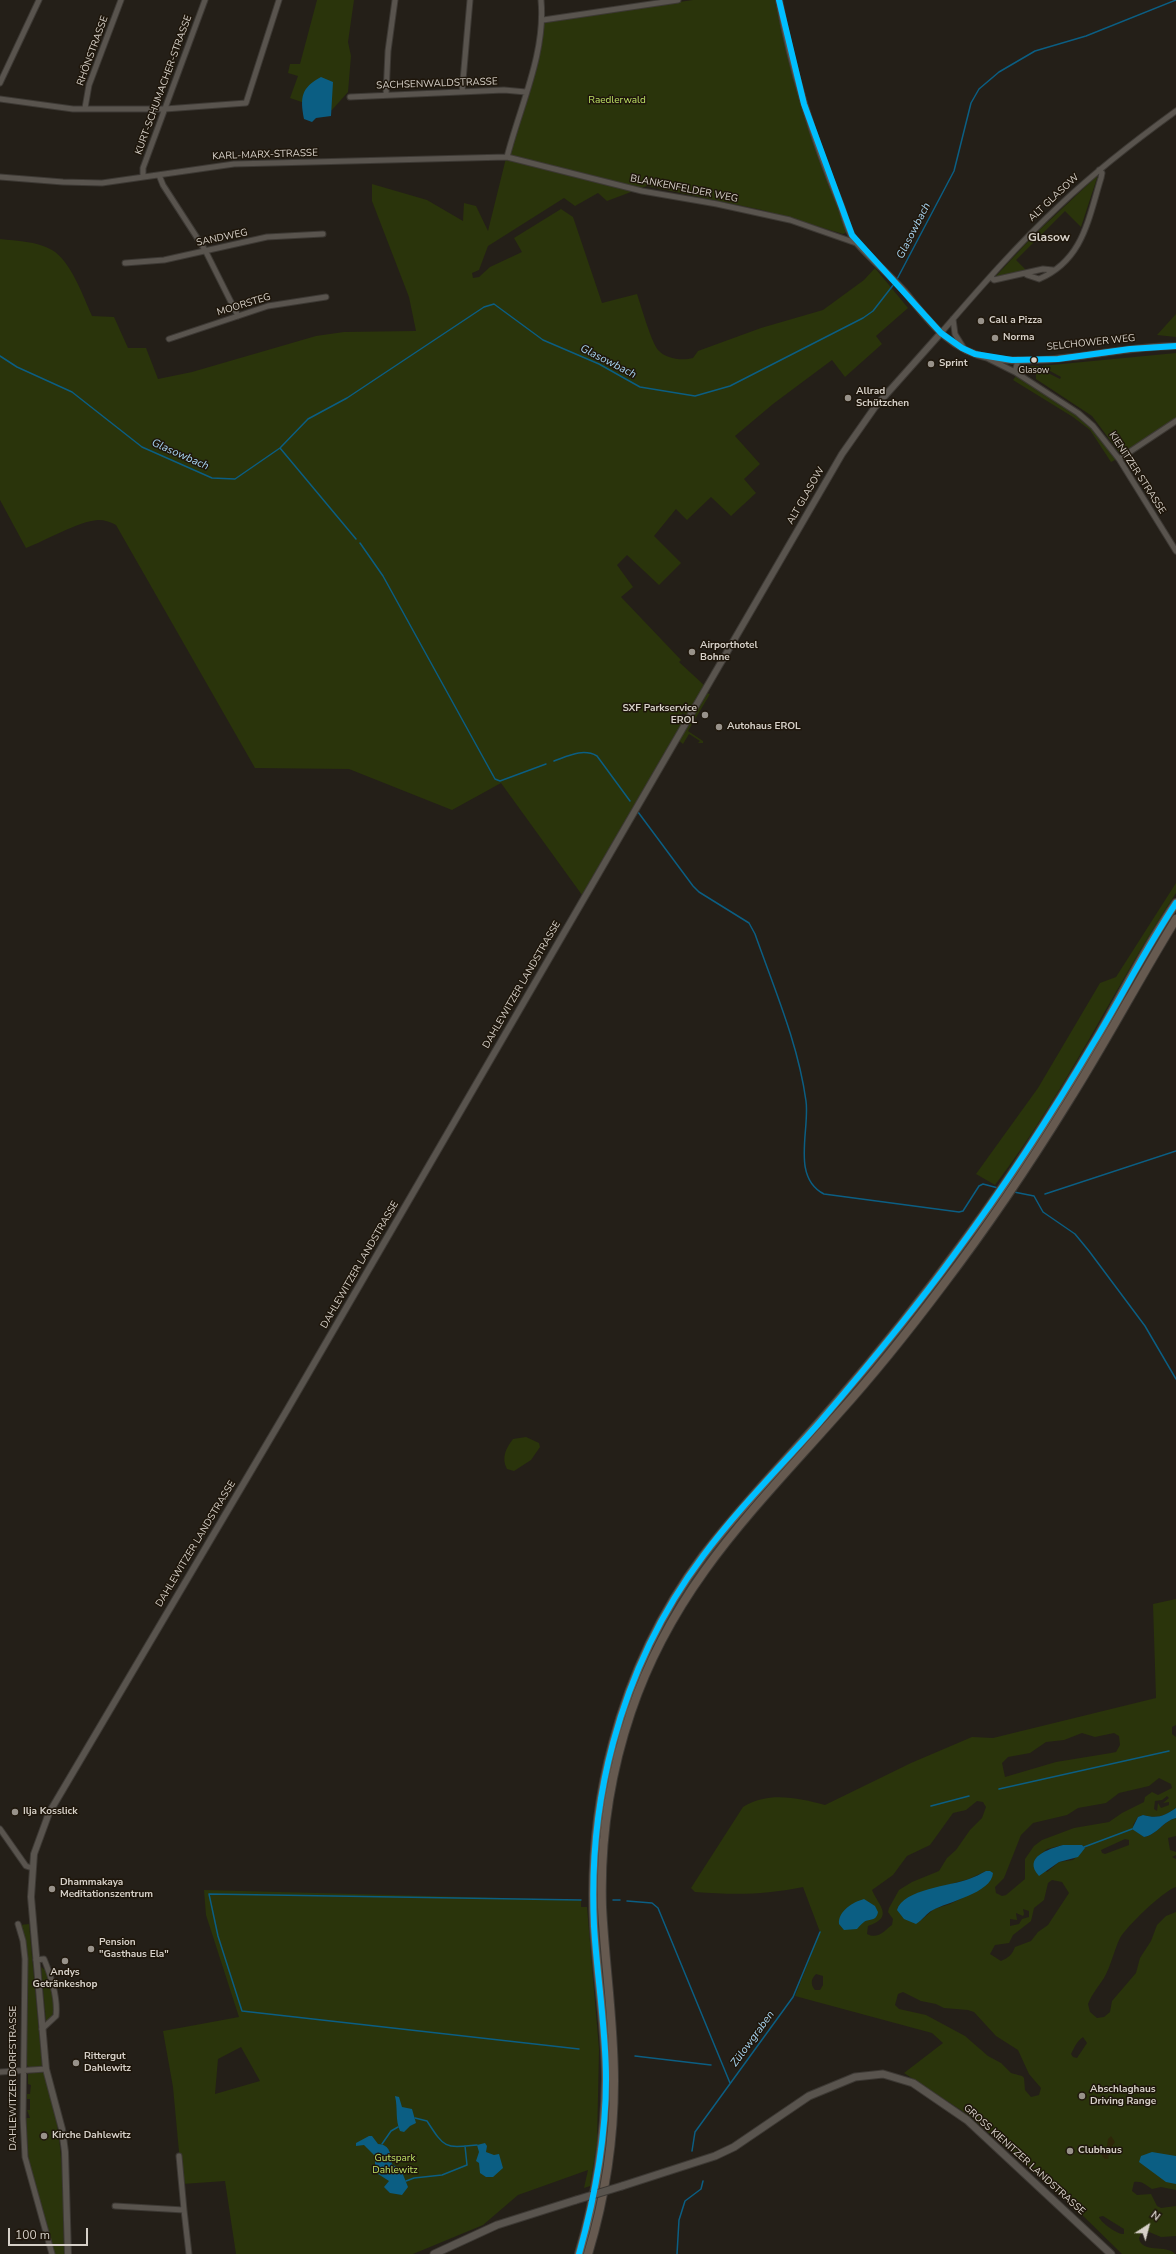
<!DOCTYPE html>
<html>
<head>
<meta charset="utf-8">
<style>
  body { margin:0 }
  #map { position:relative; width:1176px; height:2254px; overflow:hidden; background:#241f18; font-family:"Nunito Sans",sans-serif }
  canvas { display:block }
  .north { position:absolute; left:1128px; top:2206px; width:40px; height:40px; -webkit-text-stroke:3px #1e160b; paint-order:stroke; rotate:36deg; font-size:11px; font-weight:700; line-height:16px; text-align:center; color:#d6d0c8 }
  .north::after { content:''; display:block; margin:auto; width:14px; height:18px; background:#d6d0c8; clip-path:polygon(50% 0,100% 100%,50% 72%,0 100%) }
  .scale { position:absolute; left:8px; top:2228px; width:80px; height:18px; box-sizing:border-box; border:2px solid #d6d0c8; border-top:0; padding-left:5px; font-size:12px; line-height:14px; white-space:nowrap; color:#d6d0c8; -webkit-text-stroke:3px #1e160b; paint-order:stroke }
</style>
</head>
<body>
<div id="map">
<canvas width="1176" height="2254"></canvas>
<div class="north">N</div>
<div class="scale">100 m</div>
</div>
<script>
const g = document.querySelector('canvas').getContext('2d');
g.lineJoin = 'round';
function paint(path, color) {
  g.fillStyle = color;
  g.fill(path, 'evenodd');
}
function stroke(path, color, width, dash) {
  g.strokeStyle = color;
  g.lineWidth = width;
  g.lineCap = dash ? 'butt' : 'round';
  g.setLineDash(dash || []);
  g.stroke(path);
}
function label(font, color, halo, rows, align = 'center') {
  g.font = font + ' "Nunito Sans",sans-serif';
  g.lineWidth = 3;
  g.setLineDash([]);
  g.textBaseline = 'middle';
  g.strokeStyle = halo;
  g.fillStyle = color;
  for (const [text, x, y, turn = 0] of rows) {
    g.save();
    g.translate(x, y);
    g.rotate((+turn || 0) * Math.PI / 180);
    g.textAlign = isNaN(turn) ? turn : align;
    if (halo) g.strokeText(text, 0, 0);
    g.fillText(text, 0, 0);
    g.restore();
  }
}
paint(new Path2D(`
  M 317,0 L 354,0 L 348,42 L 351,56 L 348,92 L 332,110 L 325,110 L 290,98 L 298,76 L 288,73 L 290,64 L 300,64 Z
  M 693,0 L 777,0 L 786,44 L 847,226 L 847,232 L 843,234 L 762,210 L 647,186 L 607,201 L 598,193 L 575,206 L 564,198 L 488,246 L 479,270 L 472,273 L 473,278 L 479,277 L 490,267 L 522,252 L 514,238 L 561,209 L 573,217 L 602,303 L 637,294 C 641,306 651,341 658,350 C 666,359 682,361 693,358 L 698,351 L 761,328 L 823,310 L 864,280 L 875,268 L 908,308 L 876,336 L 882,344 L 845,377 L 832,360 L 773,404 L 735,436 L 760,464 L 744,479 L 756,493 L 731,516 L 711,497 L 687,520 L 676,509 L 654,536 L 681,563 L 659,585 L 627,555 L 617,565 L 633,587 L 621,597 L 681,660 L 679,662 L 705,686 L 687,716 L 683,713 L 679,719 L 682,723 L 582,895 L 501,783 L 452,810 L 349,769 L 255,768 L 116,525 C 111,522 105,520 98,520 C 79,521 45,541 26,548 L 0,500 L 0,239 C 17,241 36,241 52,250 C 71,261 83,296 92,316 L 114,317 L 128,348 L 146,348 L 158,379 L 192,372 L 316,336 L 344,332 L 416,331 L 409,297 L 372,201 L 372,184 L 427,200 L 463,221 L 464,203 L 476,206 L 488,231 L 506,158 L 545,21 Z
  M 1098,175 L 1081,227 L 1065,211 L 1016,260 L 1027,271 L 999,277 L 996,276 L 1034,235 Z
  M 1176,314 L 1176,337 L 1157,335 Z
  M 1176,353 L 1176,418 L 1125,454 L 1119,452 L 1092,416 L 1036,379 L 1036,373 L 1030,370 L 1030,366 L 1039,366 L 1040,369 L 1060,379 L 1061,377 L 1041,366 Z
  M 1016,376 L 1076,414 L 1092,427 L 1117,459 L 1111,462 L 1090,430 L 1073,417 L 1013,380 Z
  M 706,693 L 710,694 L 688,731 L 703,741 L 703,743 L 698,743 L 700,741 L 689,734 L 683,744 L 678,740 Z
  M 1176,883 L 1176,893 C 1113,989 1065,1094 995,1185 L 976,1174 L 1038,1088 L 1100,983 L 1116,977 Z
  M 526,1437 L 539,1443 L 540,1447 L 531,1460 L 514,1471 L 507,1469 C 501,1458 506,1448 513,1439 Z
  M 1176,1599 L 1176,1725 L 1172,1727 L 1172,1734 L 1176,1737 L 1176,1808 C 1164,1816 1158,1819 1143,1815 L 1138,1817 L 1133,1825 L 1144,1837 C 1157,1835 1163,1821 1176,1818 L 1176,1836 L 1168,1838 L 1170,1850 L 1176,1852 L 1176,1855 L 1172,1857 L 1176,1859 L 1176,1887 C 1163,1891 1127,1926 1120,1938 C 1114,1950 1111,1966 1104,1978 C 1098,1987 1092,1994 1088,2004 L 1090,2012 L 1097,2018 L 1104,2017 L 1110,2012 L 1112,2001 L 1136,1973 L 1140,1958 L 1151,1941 L 1157,1925 L 1166,1916 L 1176,1912 L 1176,2190 L 1161,2187 L 1152,2189 C 1145,2185 1143,2181 1134,2182 L 1132,2191 L 1137,2195 L 1151,2194 L 1157,2206 L 1161,2208 L 1176,2206 L 1176,2236 L 1161,2237 L 1147,2231 L 1141,2234 L 1139,2238 C 1141,2254 1167,2244 1175,2254 L 1122,2254 L 1073,2206 L 967,2114 L 904,2073 L 943,2043 L 932,2033 L 795,1996 L 820,1932 L 803,1887 C 763,1895 735,1895 695,1892 L 691,1888 L 743,1807 C 768,1791 799,1798 825,1805 L 911,1763 L 972,1737 L 993,1738 L 1156,1698 L 1153,1604 ZM 1082,1733 L 1095,1737 L 1114,1733 L 1119,1736 L 1120,1745 L 1116,1752 L 1111,1753 L 1056,1762 L 1005,1777 L 1002,1763 L 1008,1757 L 1030,1753 L 1046,1742 L 1064,1740 ZM 1159,1778 L 1171,1784 L 1172,1788 L 1158,1795 L 1152,1792 L 1145,1797 L 1144,1802 L 1122,1813 L 1109,1822 L 1074,1828 L 1042,1840 L 1034,1846 L 1025,1859 L 1025,1879 L 1006,1895 L 1002,1896 L 996,1893 L 995,1887 L 1004,1878 L 1021,1835 L 1033,1823 L 1067,1815 L 1078,1808 L 1106,1803 L 1119,1793 L 1149,1786 ZM 1167,1796 L 1169,1798 L 1163,1803 L 1169,1802 L 1169,1805 L 1161,1808 L 1158,1803 L 1157,1811 L 1154,1809 L 1155,1801 L 1162,1800 ZM 977,1801 L 983,1802 L 986,1807 L 982,1818 L 970,1830 L 956,1850 L 947,1858 L 939,1871 L 912,1882 L 899,1890 L 889,1908 L 888,1912 L 893,1919 L 892,1925 C 885,1930 878,1940 867,1934 L 868,1926 C 895,1917 878,1905 872,1890 L 893,1875 L 907,1856 L 930,1845 L 953,1813 L 966,1810 ZM 1125,1839 L 1129,1840 L 1129,1845 L 1105,1854 L 1102,1853 L 1101,1850 ZM 1063,1845 L 1082,1845 L 1085,1848 L 1073,1860 L 1059,1862 L 1047,1872 L 1035,1859 L 1047,1849 ZM 986,1871 L 970,1894 L 950,1904 L 934,1909 L 919,1922 L 915,1894 L 969,1879 ZM 1052,1880 L 1062,1882 L 1069,1893 L 1048,1925 L 1038,1932 L 1031,1941 L 1015,1947 C 1012,1955 1008,1958 1001,1961 L 990,1954 L 995,1945 L 1009,1943 L 1013,1935 L 1031,1921 L 1034,1908 L 1044,1900 L 1048,1883 ZM 1023,1909 L 1029,1911 L 1029,1917 L 1022,1919 L 1019,1924 L 1010,1926 L 1010,1919 L 1017,1920 L 1016,1913 L 1023,1916 L 1024,1914 ZM 816,1974 L 823,1976 L 823,1985 L 820,1990 L 815,1990 C 810,1984 811,1979 816,1974 ZM 903,1992 L 921,2001 L 936,2004 L 944,2008 L 968,2010 L 974,2012 L 996,2036 L 1018,2050 L 1029,2074 L 1041,2088 L 1039,2095 L 1031,2097 L 1025,2090 L 1024,2078 L 1022,2076 L 1011,2073 L 1001,2063 L 988,2056 L 965,2036 L 926,2015 L 899,2009 L 895,2005 L 898,1994 ZM 1083,2037 L 1087,2043 L 1077,2058 L 1073,2057 L 1071,2054 C 1074,2048 1077,2041 1083,2037 ZM 1103,2216 L 1124,2229 L 1124,2234 C 1118,2235 1100,2222 1099,2217 Z
  M 204,1890 L 581,1900 L 581,1907 L 587,1907 L 599,2049 L 597,2143 L 590,2186 L 584,2188 L 588,2170 L 518,2195 L 483,2225 L 413,2254 L 236,2254 L 225,2181 L 182,2184 L 173,2087 L 163,2031 L 239,2017 L 206,1915 ZM 241,2047 L 260,2081 L 215,2094 L 218,2059 Z
  M 29,1924 L 42,2065 L 39,2067 L 30,2068 L 26,2064 L 26,1989 L 20,1925 Z
  M 41,1967 L 48,1972 L 55,2006 L 51,2019 L 46,2021 Z
  M 43,2071 C 65,2130 63,2192 64,2254 L 54,2254 L 29,2167 L 26,2118 L 30,2118 L 27,2110 L 30,2110 L 30,2099 L 27,2099 L 27,2094 L 30,2094 L 31,2085 L 28,2084 L 28,2074 Z`), '#2a340b');
paint(new Path2D(`
  M 1111,2136 L 1115,2142 L 1110,2149 L 1108,2159 L 1105,2159 L 1102,2156 L 1102,2150 L 1107,2147 L 1108,2139 Z`), '#2e2709');
paint(new Path2D(`
  M 321,77 L 333,82 L 331,116 L 316,118 L 312,122 L 304,119 C 300,97 301,88 321,77 Z
  M 1176,1808 L 1176,1818 C 1163,1821 1157,1835 1144,1837 L 1132,1829 L 1138,1817 L 1143,1815 C 1158,1819 1164,1816 1176,1808 Z
  M 1063,1845 L 1082,1845 L 1085,1848 L 1078,1857 L 1059,1862 L 1039,1876 C 1022,1857 1049,1849 1063,1845 Z
  M 986,1871 L 990,1871 L 993,1873 C 992,1893 947,1902 933,1910 C 926,1913 923,1920 916,1924 L 904,1919 L 897,1910 C 903,1889 951,1886 969,1879 C 975,1877 980,1874 986,1871 Z
  M 864,1899 L 875,1906 L 878,1912 C 876,1922 870,1918 864,1922 C 861,1924 859,1927 857,1929 L 844,1930 L 839,1924 C 838,1911 853,1902 864,1899 Z
  M 395,2096 L 399,2097 L 402,2107 L 412,2109 L 416,2123 L 410,2126 L 404,2132 L 400,2131 C 395,2120 398,2108 395,2096 Z
  M 369,2136 L 372,2136 L 378,2144 C 391,2145 390,2154 392,2164 L 402,2172 L 408,2187 L 402,2195 L 390,2193 L 384,2187 L 389,2181 L 375,2172 L 375,2156 L 364,2145 L 356,2146 L 356,2143 Z
  M 485,2143 L 487,2146 L 486,2152 L 494,2155 L 499,2154 L 503,2168 L 493,2177 L 486,2177 L 480,2173 L 479,2163 L 476,2161 L 479,2152 L 477,2145 Z
  M 1152,2152 L 1176,2156 L 1176,2184 L 1166,2182 L 1139,2162 L 1141,2156 Z`), '#0b5e83');
stroke(new Path2D(`
  M 896,281 L 954,171 L 971,103 L 979,89 L 999,72 L 1035,51 L 1086,36 L 1176,0
  M 0,356 L 17,367 L 72,392 L 142,447 L 212,478 L 235,479 L 280,448 L 308,419 L 347,398 L 484,307 L 494,304 L 543,340 L 599,364 L 640,387 L 695,396 L 730,386 L 863,318 L 873,311 L 894,284
  M 280,448 L 356,539
  M 360,543 L 383,576 L 495,779 L 500,781 L 546,764
  M 554,761 C 568,756 583,748 597,756 L 630,801
  M 638,812 L 693,886 L 699,892 L 749,923 L 755,934 C 774,988 798,1043 806,1101 C 810,1130 791,1177 824,1194 L 959,1212 L 963,1211 L 979,1186 L 983,1184 L 998,1188
  M 1014,1192 L 1034,1196 L 1043,1212 L 1075,1234 L 1089,1251 L 1145,1326 L 1176,1379
  M 1045,1194 L 1176,1151
  M 999,1789 L 1169,1751
  M 931,1806 L 969,1796
  M 1084,1847 L 1132,1829
  M 613,1900 L 620,1900
  M 627,1901 L 652,1903 L 658,1908 L 730,2083
  M 579,2049 L 242,2011 L 218,1936 L 209,1894 L 581,1900
  M 635,2056 L 711,2065
  M 415,2118 L 427,2121 C 445,2149 445,2148 477,2145
  M 382,2144 L 391,2131 L 398,2127
  M 692,2151 L 695,2132 L 793,1997 L 820,1932
  M 406,2181 L 414,2178 L 442,2175 L 467,2165 L 465,2146
  M 677,2254 L 679,2220 L 685,2201 L 701,2189 L 703,2181`), '#0b5e83', 1.5);
const minor = new Path2D(`
  M 543,20 L 678,0
  M 0,83 L 39,0
  M 462,92 L 470,0
  M 386,95 L 388,51 L 395,0
  M 350,97 L 504,90 L 526,92
  M 0,99 L 73,109 L 165,109 L 246,103 L 279,0
  M 85,108 L 89,85 L 121,0
  M 507,157 C 520,106 546,53 541,0
  M 159,175 L 163,185 L 205,250 L 238,316
  M 0,177 L 63,182 L 102,183 L 234,164 L 507,157 L 642,191 L 717,204 L 790,220 L 856,243
  M 143,177 L 143,168 L 205,0
  M 125,263 L 164,260 L 267,237 L 323,234
  M 1027,275 L 1039,279 C 1083,260 1088,220 1101,178 L 1102,173 L 1099,170
  M 991,277 L 994,280 L 1043,269 L 1053,270
  M 953,319 L 955,334 L 963,347
  M 940,334 C 978,290 1017,245 1060,205 C 1097,170 1136,140 1176,111
  M 169,339 L 268,306 L 326,297
  M 989,359 L 1015,372 L 1078,413 L 1093,426 L 1119,459 L 1176,551
  M 1015,372 L 1018,360
  M 1119,459 L 1176,421
  M 0,1829 L 26,1866 L 32,1868
  M 18,1924 L 23,1941 L 25,1959 L 23,2118 L 25,2157 L 52,2254
  M 36,1960 L 44,1959 C 51,1976 58,1998 56,2016 L 42,2029
  M 0,2072 L 46,2069
  M 115,2206 L 184,2210 L 179,2156
  M 184,2210 L 189,2254`);
const tertiary = new Path2D(`
  M 779,0 C 792,71 813,139 841,206 C 845,217 849,235 857,243 C 872,260 890,275 905,292 C 929,321 949,350 989,358 C 1048,368 1116,346 1176,346
  M 68,2254 L 65,2152 L 62,2129 L 46,2069 L 31,1897 L 34,1854 L 49,1813 L 287,1410 L 842,454 L 875,407 L 940,334`);
const secondary = new Path2D(`
  M 622,2186 L 715,2156 L 734,2147 L 809,2096 L 855,2077 L 883,2074 L 913,2083 L 967,2120 L 1111,2254
  M 434,2254 L 497,2225 L 576,2200`);
const trunk = new Path2D(`
  M 579,2254 C 596,2197 605,2139 606,2079 C 606,2028 597,1977 594,1926 C 591,1864 597,1802 613,1743 C 631,1676 661,1612 703,1556 C 743,1503 791,1456 834,1405 C 881,1351 926,1294 968,1236 C 1015,1172 1058,1104 1098,1036 C 1124,991 1147,945 1176,903
  M 588,2254 C 605,2198 614,2140 614,2081 C 614,2023 605,1965 602,1907 C 600,1841 610,1774 631,1712 C 673,1587 753,1510 838,1414 C 875,1373 910,1329 943,1285 C 988,1226 1029,1165 1068,1102 C 1106,1042 1139,979 1176,919`);
stroke(minor, '#3d3934', 7);
stroke(tertiary, '#3d3934', 8);
stroke(secondary, '#3d3934', 9);
stroke(trunk, '#3d3934', 10);
stroke(minor, '#59544e', 5);
stroke(tertiary, '#59544e', 6);
stroke(secondary, '#59544e', 7);
stroke(trunk, '#665a50', 8);
const secondaryBridge = new Path2D(`
  M 576,2200 L 622,2186`);
stroke(secondaryBridge, '#3d3934', 9, []);
stroke(secondaryBridge, '#59544e', 7);
stroke(new Path2D(`
  M 779,0 L 804,104 L 852,235 L 941,333 L 962,348 L 975,354 L 1012,360 L 1058,359 L 1130,349 L 1176,346
  M 579,2254 C 595,2197 606,2139 606,2079 C 606,2028 597,1977 594,1926 C 591,1864 597,1802 613,1743 C 631,1676 661,1612 703,1556 C 738,1509 780,1467 819,1423 C 866,1368 912,1313 954,1255 C 1005,1186 1051,1115 1094,1042 C 1122,996 1146,948 1176,903`), '#00bfff', 6);
for (const [x, y, r, color] of [
  [981,321,4,"#98928a"],
  [995,338,4,"#98928a"],
  [1034,360,3.5,"#d6d0c8"],
  [931,364,4,"#98928a"],
  [848,398,4,"#98928a"],
  [692,652,4,"#98928a"],
  [705,715,4,"#98928a"],
  [719,727,4,"#98928a"],
  [15,1812,4,"#98928a"],
  [52,1889,4,"#98928a"],
  [91,1949,4,"#98928a"],
  [65,1961,4,"#98928a"],
  [76,2063,4,"#98928a"],
  [1082,2096,4,"#98928a"],
  [44,2136,4,"#98928a"],
  [1070,2151,4,"#98928a"]
]) {
  const dot = new Path2D();
  dot.arc(x, y, r, 0, 2 * Math.PI);
  g.fillStyle = color;
  g.fill(dot);
  stroke(dot, '#1e160b', 1.5);
}
label('9px', '#d6d0c8', '#1e160b', [
  ["Glasow",1034,371]
]);
label('10px', '#d6d0c8', '#1e160b', [
  ["RHÖNSTRASSE",93,51,-70],
  ["SACHSENWALDSTRASSE",437,84,-2],
  ["KURT-SCHUMACHER-STRASSE",164,85,-70],
  ["KARL-MARX-STRASSE",265,155,-2],
  ["BLANKENFELDER WEG",684,189,11],
  ["ALT GLASOW",1054,198,-43],
  ["SANDWEG",222,238,-12],
  ["MOORSTEG",244,305,-17],
  ["SELCHOWER WEG",1091,343,-6],
  ["KIENITZER STRASSE",1137,473,57],
  ["ALT GLASOW",806,496,-60],
  ["DAHLEWITZER LANDSTRASSE",522,985,-60],
  ["DAHLEWITZER LANDSTRASSE",360,1265,-60],
  ["DAHLEWITZER LANDSTRASSE",196,1544,-59],
  ["DAHLEWITZER DORFSTRASSE",14,2078,-90],
  ["GROSS KIENITZER LANDSTRASSE",1024,2160,42]
]);
label('10px', '#bce064', '#1e160b', [
  ["Raedlerwald",617,101],
  ["Gutspark",395,2159],
  ["Dahlewitz",395,2171]
]);
label('bold 10px', '#d6d0c8', '#1e160b', [
  ["Call a Pizza",989,321],
  ["Norma",1003,338],
  ["Sprint",939,364],
  ["Allrad",856,392],
  ["Schützchen",856,404],
  ["Airporthotel",700,646],
  ["Bohne",700,658],
  ["SXF Parkservice",697,709,"right"],
  ["EROL",697,721,"right"],
  ["Autohaus EROL",727,727],
  ["Ilja Kosslick",23,1812],
  ["Dhammakaya",60,1883],
  ["Meditationszentrum",60,1895],
  ["Pension",99,1943],
  ["\"Gasthaus Ela\"",99,1955],
  ["Andys",65,1973,"center"],
  ["Getränkeshop",65,1985,"center"],
  ["Rittergut",84,2057],
  ["Dahlewitz",84,2069],
  ["Abschlaghaus",1090,2090],
  ["Driving Range",1090,2102],
  ["Kirche Dahlewitz",52,2136],
  ["Clubhaus",1078,2151]
], 'left');
label('italic 11px', '#a6d3f0', '#1e160b', [
  ["Glasowbach",914,231,-63],
  ["Glasowbach",608,362,27],
  ["Glasowbach",180,455,24],
  ["Zülowgraben",753,2039,-54]
]);
label('bold 12px', '#d6d0c8', '#1e160b', [
  ["Glasow",1049,238]
]);
</script>
</body>
</html>
